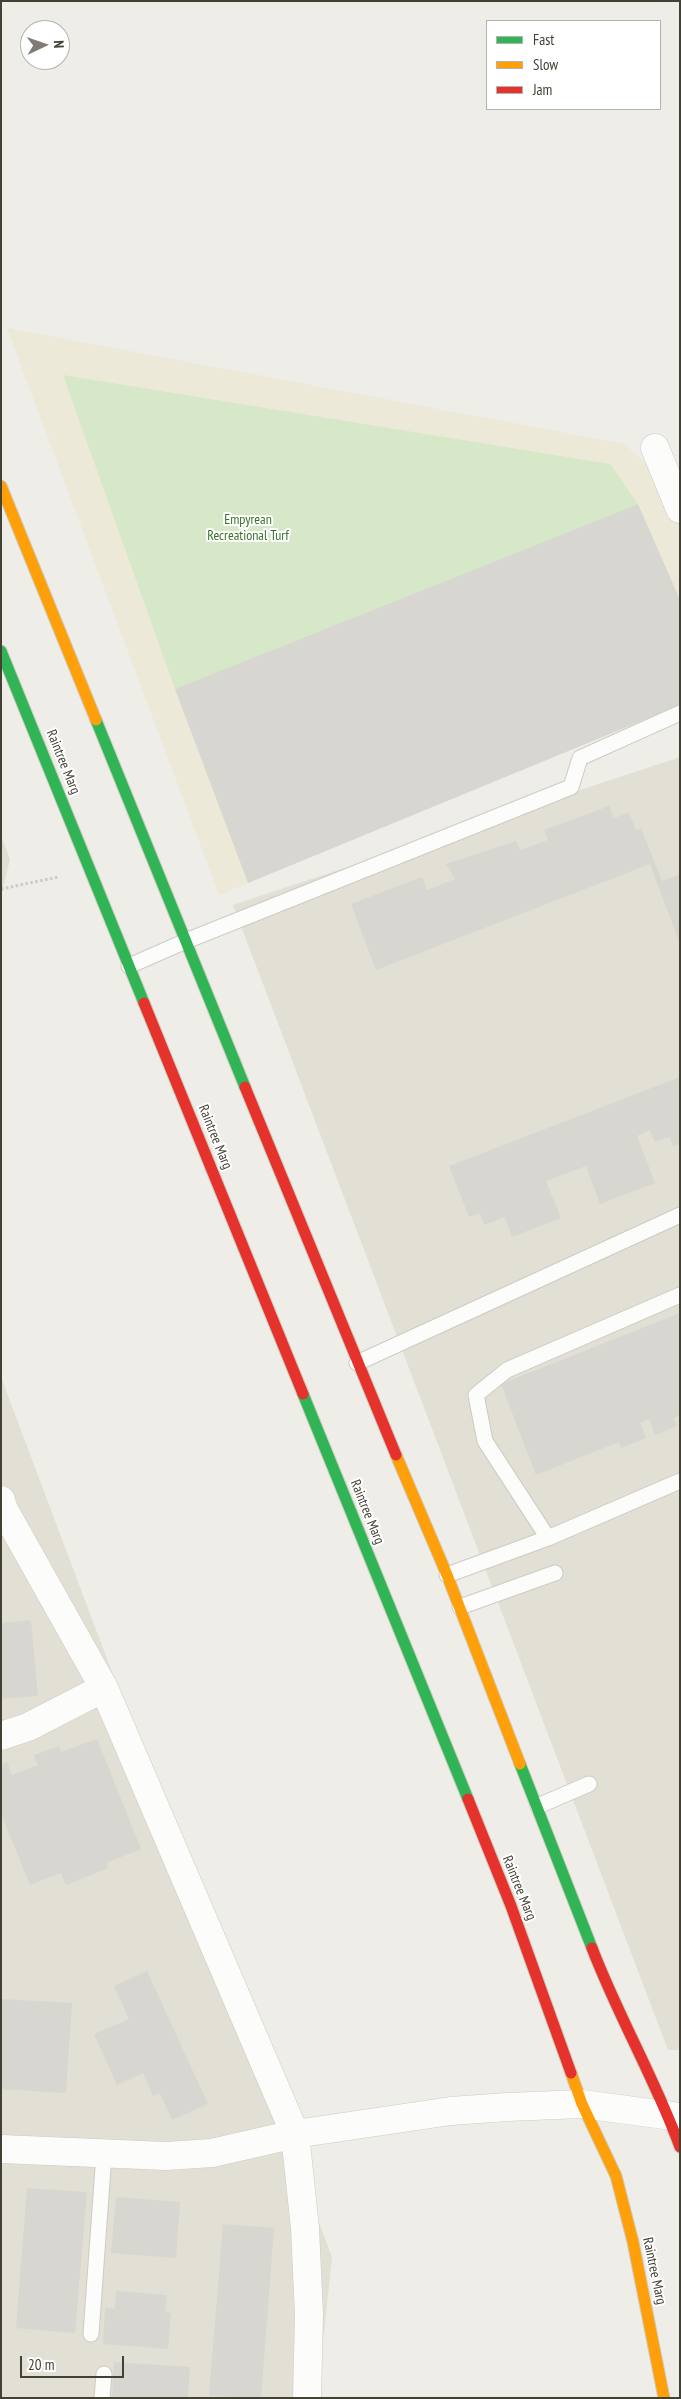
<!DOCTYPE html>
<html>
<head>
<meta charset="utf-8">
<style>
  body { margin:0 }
  #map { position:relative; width:681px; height:2399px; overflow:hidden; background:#eeede7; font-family:"PT Sans Narrow",sans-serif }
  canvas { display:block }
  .frame { position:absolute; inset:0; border:2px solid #434034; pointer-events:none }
  .legend { position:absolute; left:486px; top:20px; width:175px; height:90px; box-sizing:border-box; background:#fff; border:1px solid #b4b3ae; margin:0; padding:6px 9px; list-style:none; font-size:15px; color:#434034 }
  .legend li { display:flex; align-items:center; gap:10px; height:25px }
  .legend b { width:25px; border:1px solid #b4b3ae }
  .north { position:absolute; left:20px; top:20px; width:50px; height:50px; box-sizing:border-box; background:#fff; border:1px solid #b4b3ae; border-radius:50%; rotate:87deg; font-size:14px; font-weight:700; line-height:20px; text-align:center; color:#434034 }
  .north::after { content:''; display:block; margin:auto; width:18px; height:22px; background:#7f7d73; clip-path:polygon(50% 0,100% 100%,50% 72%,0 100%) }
  .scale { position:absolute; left:20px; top:2356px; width:104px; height:22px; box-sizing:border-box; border:2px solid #434034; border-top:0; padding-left:6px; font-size:15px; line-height:18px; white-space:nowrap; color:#434034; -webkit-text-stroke:4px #fff; paint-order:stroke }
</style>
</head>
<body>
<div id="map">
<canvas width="681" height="2399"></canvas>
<div class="frame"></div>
<ul class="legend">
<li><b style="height:6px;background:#30b455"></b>Fast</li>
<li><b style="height:6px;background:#ff9f0a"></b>Slow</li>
<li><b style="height:6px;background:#e5322d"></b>Jam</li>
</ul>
<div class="north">N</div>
<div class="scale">20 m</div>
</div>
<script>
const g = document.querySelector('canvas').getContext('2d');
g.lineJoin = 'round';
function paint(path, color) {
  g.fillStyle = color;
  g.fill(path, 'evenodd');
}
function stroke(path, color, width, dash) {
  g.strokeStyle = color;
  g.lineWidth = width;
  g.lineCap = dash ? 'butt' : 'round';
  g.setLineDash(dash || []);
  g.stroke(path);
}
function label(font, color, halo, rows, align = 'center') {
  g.font = font + ' "PT Sans Narrow",sans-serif';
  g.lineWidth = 4;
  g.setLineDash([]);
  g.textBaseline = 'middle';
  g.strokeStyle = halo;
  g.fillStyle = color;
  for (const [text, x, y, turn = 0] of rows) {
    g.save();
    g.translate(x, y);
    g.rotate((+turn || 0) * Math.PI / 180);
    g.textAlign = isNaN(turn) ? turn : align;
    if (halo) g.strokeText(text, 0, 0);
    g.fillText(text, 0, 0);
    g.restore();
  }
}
paint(new Path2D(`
  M 680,757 L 680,2050 L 668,2050 L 233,905 Z
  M 1,835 L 10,859 L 1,897 Z
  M 1,1377 L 332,2257 L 317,2398 L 1,2398 Z`), '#e2e0d4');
paint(new Path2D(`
  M 7,328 L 625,444 L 671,488 L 680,509 L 680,705 L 219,895 Z`), '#ece9d9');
paint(new Path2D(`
  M 63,375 L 610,464 L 638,504 L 175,689 Z`), '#d7e8c8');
paint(new Path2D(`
  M 638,504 L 680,600 L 680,705 L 248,883 L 175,689 Z
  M 609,806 L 614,818 L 629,813 L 636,830 L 641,828 L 662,881 L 680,874 L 680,944 L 650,864 L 376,970 L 351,904 L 422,877 L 427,890 L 455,879 L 446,864 L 516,841 L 520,850 L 548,840 L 544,830 Z
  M 680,1077 L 680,1144 L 673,1146 L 670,1137 L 655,1142 L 650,1130 L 637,1136 L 655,1183 L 600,1204 L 586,1166 L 546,1181 L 561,1218 L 512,1237 L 505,1217 L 484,1225 L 480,1213 L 469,1217 L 449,1166 Z
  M 680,1313 L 680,1415 L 673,1418 L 677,1426 L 655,1435 L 649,1419 L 640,1423 L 646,1438 L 621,1448 L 619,1442 L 536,1475 L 501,1384 Z
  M 31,1620 L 38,1696 L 1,1699 L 1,1623 Z
  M 97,1739 L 141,1849 L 106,1863 L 108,1868 L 66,1885 L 61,1873 L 30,1885 L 1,1814 L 1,1765 L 7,1762 L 12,1775 L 38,1765 L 34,1755 L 59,1746 L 61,1752 Z
  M 147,1971 L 208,2104 L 172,2120 L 160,2093 L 153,2096 L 143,2073 L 117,2085 L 94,2034 L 129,2019 L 114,1986 Z
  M 1,1999 L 72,2003 L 66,2093 L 1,2089 Z
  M 27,2188 L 87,2192 L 75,2333 L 16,2328 Z
  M 116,2197 L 180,2202 L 176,2258 L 111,2253 Z
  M 223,2224 L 274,2228 L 261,2398 L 209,2396 Z
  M 116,2291 L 167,2295 L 165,2312 L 171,2313 L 168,2349 L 103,2344 L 105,2308 L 115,2309 Z
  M 114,2362 L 190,2367 L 188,2398 L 112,2398 Z`), '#d7d6d0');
const lane = new Path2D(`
  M 129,966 L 186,941 L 571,787 L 580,758 L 680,713
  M 357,1363 L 680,1215
  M 548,1538 L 485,1441 L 476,1395 L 507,1370 L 680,1295
  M 447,1575 L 548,1538 L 680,1481
  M 460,1607 L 555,1573
  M 538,1806 L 589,1784
  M 91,2334 L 104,2154
  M 102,2398 L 104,2374`);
const street = new Path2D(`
  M 655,448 L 680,509
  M 1,1500 L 3,1508 L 104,1688 L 295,2134 L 305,2228 L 309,2315 L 307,2398
  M 1,1736 L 28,1727 L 104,1688
  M 1,2149 L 166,2156 L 212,2153 L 295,2134 L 451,2111 L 507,2107 L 582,2104 L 680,2117`);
const fast = new Path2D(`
  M 1,651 L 144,1003
  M 96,720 L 245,1087
  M 303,1394 L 468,1799
  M 520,1764 L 592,1948`);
const slow = new Path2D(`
  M 1,486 L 96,720
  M 396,1455 L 447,1575 L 520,1764
  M 571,2073 L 582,2104 L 616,2176 L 633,2242 L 664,2398`);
const jam = new Path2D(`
  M 144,1003 L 303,1394
  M 245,1087 L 396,1455
  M 468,1799 L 511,1906 L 571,2073
  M 592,1948 C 618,2016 655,2079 680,2147`);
stroke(lane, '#cccbc5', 17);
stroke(street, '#cccbc5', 29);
stroke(fast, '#cdccbf', 13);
stroke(slow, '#cdccbf', 13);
stroke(jam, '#cdccbf', 13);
stroke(new Path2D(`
  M 1,889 L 58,877`), '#cccbc6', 3, [2.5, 2.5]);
stroke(lane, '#fcfcfb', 15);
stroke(street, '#fcfcfb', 28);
stroke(fast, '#30b455', 11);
stroke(slow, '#ff9f0a', 11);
stroke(jam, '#e5322d', 11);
label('14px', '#3b722b', '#fff', [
  ["Empyrean",248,520],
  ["Recreational Turf",248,536]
]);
label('14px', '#434034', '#fff', [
  ["Raintree Marg",63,762,68],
  ["Raintree Marg",215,1137,68],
  ["Raintree Marg",367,1512,68],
  ["Raintree Marg",519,1888,68],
  ["Raintree Marg",654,2271,78]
]);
</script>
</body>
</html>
